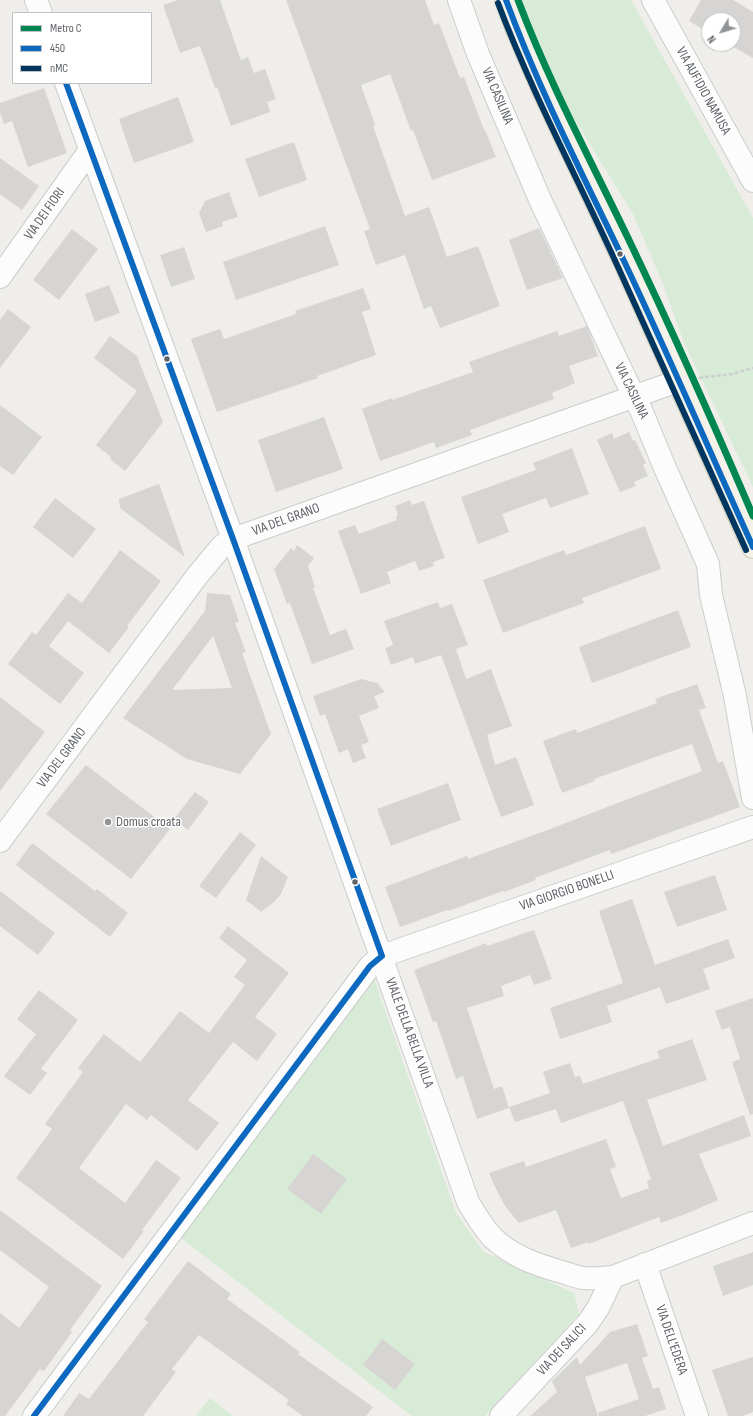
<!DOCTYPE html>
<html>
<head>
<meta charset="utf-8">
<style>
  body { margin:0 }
  #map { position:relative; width:753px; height:1416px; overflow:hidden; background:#efeeea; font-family:"Sofia Sans Condensed",sans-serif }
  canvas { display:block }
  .legend { position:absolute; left:12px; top:12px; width:140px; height:72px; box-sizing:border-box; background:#fff; border:1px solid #bfc1c3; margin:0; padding:5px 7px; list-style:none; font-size:12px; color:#5f6368 }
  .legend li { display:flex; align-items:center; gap:8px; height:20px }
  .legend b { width:20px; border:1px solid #bfc1c3 }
  .north { position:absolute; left:701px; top:12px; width:40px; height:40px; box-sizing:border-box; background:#fff; border:1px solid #bfc1c3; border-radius:50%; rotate:232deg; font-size:11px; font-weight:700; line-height:16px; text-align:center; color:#5f6368 }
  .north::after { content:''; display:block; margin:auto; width:14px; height:18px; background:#919496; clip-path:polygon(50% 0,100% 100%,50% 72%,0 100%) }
</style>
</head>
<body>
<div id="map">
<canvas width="753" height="1416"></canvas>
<ul class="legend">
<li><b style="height:5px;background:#008751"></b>Metro C</li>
<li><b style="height:5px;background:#0c69bf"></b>450</li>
<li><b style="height:5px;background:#00365f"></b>nMC</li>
</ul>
<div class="north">N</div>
</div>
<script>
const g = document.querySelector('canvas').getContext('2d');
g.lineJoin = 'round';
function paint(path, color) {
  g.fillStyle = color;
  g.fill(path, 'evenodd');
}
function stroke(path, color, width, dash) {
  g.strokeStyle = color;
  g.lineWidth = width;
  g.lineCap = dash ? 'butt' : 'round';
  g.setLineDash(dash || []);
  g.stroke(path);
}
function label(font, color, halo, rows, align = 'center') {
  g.font = font + ' "Sofia Sans Condensed",sans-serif';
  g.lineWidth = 3;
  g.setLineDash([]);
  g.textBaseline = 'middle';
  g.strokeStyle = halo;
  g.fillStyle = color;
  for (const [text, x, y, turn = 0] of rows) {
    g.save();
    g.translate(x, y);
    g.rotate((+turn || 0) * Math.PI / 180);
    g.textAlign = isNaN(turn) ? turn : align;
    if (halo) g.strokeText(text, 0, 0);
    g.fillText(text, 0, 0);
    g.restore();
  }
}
paint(new Path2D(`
  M 523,0 L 631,0 L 753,218 L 753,487 L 683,340 L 663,284 L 633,214 L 570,112 L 524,8 Z
  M 374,979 L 456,1213 L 484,1252 L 574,1293 L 579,1314 L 485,1416 L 412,1416 L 181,1238 Z
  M 210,1398 L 233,1416 L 196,1416 Z`), '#d8ebd6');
paint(new Path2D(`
  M 178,0 L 220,0 L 241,60 L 248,57 L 254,73 L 265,69 L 276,99 L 267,102 L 270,112 L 231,126 L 217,87 L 215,88 L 200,46 L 180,53 L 163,5 Z
  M 286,0 L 425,0 L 434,25 L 439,23 L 460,78 L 464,77 L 484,130 L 485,130 L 496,157 L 432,180 L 413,130 L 411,131 L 390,74 L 361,85 L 375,125 L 373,126 L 405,216 L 429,207 L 447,257 L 478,246 L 500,306 L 440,328 L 431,306 L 424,309 L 405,255 L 376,265 L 364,231 L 370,229 Z
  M 701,0 L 733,0 L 753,12 L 753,58 L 728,44 L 733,44 L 733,20 L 709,20 L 709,33 L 689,21 Z
  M 44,88 L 67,153 L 28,167 L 12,121 L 4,124 L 0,113 L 0,103 Z
  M 178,97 L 194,142 L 134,163 L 119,119 Z
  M 294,142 L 307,180 L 259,197 L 245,159 Z
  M 0,158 L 39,186 L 22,210 L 0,194 Z
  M 229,192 L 238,217 L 222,222 L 223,226 L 206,232 L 199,213 L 205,201 Z
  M 325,226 L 339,265 L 236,300 L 223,262 Z
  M 539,228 L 563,278 L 527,290 L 509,240 Z
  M 72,229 L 98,249 L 59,300 L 33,280 Z
  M 184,247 L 195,279 L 171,287 L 160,255 Z
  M 109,285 L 120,313 L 95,322 L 85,294 Z
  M 363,288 L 371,309 L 362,312 L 376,355 L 317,376 L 318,378 L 217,412 L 191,339 L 220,329 L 224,339 L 296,314 L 295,311 Z
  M 8,309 L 31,327 L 0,368 L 0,320 Z
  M 587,326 L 598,356 L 569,366 L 575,383 L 552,393 L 554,399 L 470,430 L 472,435 L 436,448 L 434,442 L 380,461 L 362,409 L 392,398 L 392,400 L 473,372 L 469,362 L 557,331 L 559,336 Z
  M 110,336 L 137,356 L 163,422 L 125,471 L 110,459 L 111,457 L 96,445 L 137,391 L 94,358 Z
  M 0,405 L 42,437 L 13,475 L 0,466 Z
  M 324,417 L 343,469 L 276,492 L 258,440 Z
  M 629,432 L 633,441 L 635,440 L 646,463 L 643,465 L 648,476 L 634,482 L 636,486 L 620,492 L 597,440 L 612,433 L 614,439 Z
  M 572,448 L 589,494 L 550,508 L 546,498 L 502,514 L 509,532 L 478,544 L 461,497 L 536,470 L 533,463 Z
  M 159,484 L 185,557 L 120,508 L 119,499 Z
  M 55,498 L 96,529 L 73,558 L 33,527 Z
  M 410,500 L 412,505 L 424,501 L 445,558 L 433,562 L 434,566 L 419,571 L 415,561 L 387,572 L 391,583 L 361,594 L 338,531 L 355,525 L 359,534 L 397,520 L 396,516 L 398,515 L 395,506 Z
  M 645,526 L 661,569 L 582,598 L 584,603 L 503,633 L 483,580 L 564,550 L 566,555 Z
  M 297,545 L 314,558 L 308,566 L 315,587 L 313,588 L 330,635 L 346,629 L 354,649 L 312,664 L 290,603 L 287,604 L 274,569 L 291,548 L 294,551 Z
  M 120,550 L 161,581 L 127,626 L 129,627 L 109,653 L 68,621 L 49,646 L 84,673 L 60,704 L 8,664 L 32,632 L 36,635 L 68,593 L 82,603 Z
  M 207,593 L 230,595 L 239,622 L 235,623 L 246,652 L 242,653 L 271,734 L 240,774 L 187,759 L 123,718 L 205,611 ZM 213,636 L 232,688 L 172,690 Z
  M 438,602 L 440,608 L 452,604 L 468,645 L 456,649 L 466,679 L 491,669 L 512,726 L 487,735 L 495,765 L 516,757 L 534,805 L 501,817 L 441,655 L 415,664 L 413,657 L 391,665 L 385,648 L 393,645 L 384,621 Z
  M 678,610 L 691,647 L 592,683 L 579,647 Z
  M 361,679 L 377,683 L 385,692 L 374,696 L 379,708 L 359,716 L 369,742 L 361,745 L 366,758 L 353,763 L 348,749 L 339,753 L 325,714 L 320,716 L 313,696 Z
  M 697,684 L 706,708 L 699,710 L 718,763 L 723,761 L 740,807 L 611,854 L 610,850 L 535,878 L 536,880 L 504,892 L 503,891 L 448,911 L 447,910 L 400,927 L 385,887 L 467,856 L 468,859 L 542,832 L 702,771 L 692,744 L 594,779 L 595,781 L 562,793 L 543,741 L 576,729 L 577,733 L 657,703 L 655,699 Z
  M 0,697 L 45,732 L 0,791 Z
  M 86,765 L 170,829 L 131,879 L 46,814 Z
  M 448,783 L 461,820 L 391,846 L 377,809 Z
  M 195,792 L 209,802 L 188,830 L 174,819 Z
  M 240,832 L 256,845 L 216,898 L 199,886 Z
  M 32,843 L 95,891 L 97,889 L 128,913 L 110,937 L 16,865 Z
  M 261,856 L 288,877 L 281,894 L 274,902 L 261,912 L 246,900 Z
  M 715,875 L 727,910 L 677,927 L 664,892 Z
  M 0,891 L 55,933 L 38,955 L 0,926 Z
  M 632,899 L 655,965 L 728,939 L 735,958 L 703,969 L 710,989 L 666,1004 L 660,987 L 607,1006 L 612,1022 L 560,1039 L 550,1008 L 623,983 L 599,911 Z
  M 228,926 L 289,973 L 255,1017 L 277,1034 L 257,1061 L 233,1042 L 188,1100 L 219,1123 L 197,1151 L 151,1115 L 147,1120 L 126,1104 L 79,1168 L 125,1203 L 156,1160 L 181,1178 L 142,1230 L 144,1231 L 123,1259 L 16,1178 L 52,1129 L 45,1124 L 83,1072 L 78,1068 L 104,1034 L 140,1062 L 180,1011 L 209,1033 L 245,985 L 234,977 L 247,960 L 219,938 Z
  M 534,930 L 552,979 L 534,985 L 530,975 L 501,986 L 504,996 L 467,1008 L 494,1089 L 502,1086 L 509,1108 L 477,1119 L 463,1076 L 456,1079 L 436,1021 L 433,1022 L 414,970 L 486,943 L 487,946 Z
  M 39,990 L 78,1020 L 41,1069 L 47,1073 L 30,1095 L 4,1076 L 36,1034 L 17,1019 Z
  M 753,998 L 753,1114 L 750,1115 L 732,1062 L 740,1059 L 730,1027 L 722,1030 L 715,1011 Z
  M 692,1039 L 707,1080 L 647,1100 L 663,1146 L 744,1115 L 751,1136 L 699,1154 L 718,1200 L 688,1213 L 661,1223 L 659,1217 L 589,1244 L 588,1242 L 571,1248 L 556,1210 L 519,1223 L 505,1206 L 494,1185 L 489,1173 L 524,1161 L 526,1167 L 606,1139 L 616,1167 L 610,1169 L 621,1198 L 649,1188 L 647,1181 L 651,1179 L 623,1101 L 561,1123 L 556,1109 L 515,1122 L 509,1107 L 550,1093 L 543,1072 L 570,1063 L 575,1077 L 580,1076 L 583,1084 L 660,1058 L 657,1051 Z
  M 313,1154 L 347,1179 L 321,1214 L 287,1189 Z
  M 0,1210 L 102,1286 L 70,1330 L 72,1332 L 44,1371 L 40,1369 L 5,1416 L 0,1416 L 0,1313 L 19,1328 L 49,1287 L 0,1250 Z
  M 753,1252 L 753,1285 L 723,1296 L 713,1266 Z
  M 188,1261 L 231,1294 L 227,1299 L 300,1352 L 298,1354 L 373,1407 L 366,1416 L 303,1416 L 286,1404 L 289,1400 L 199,1335 L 172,1369 L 176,1372 L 143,1416 L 63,1416 L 79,1393 L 89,1399 L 148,1322 L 144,1319 Z
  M 637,1324 L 648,1356 L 642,1358 L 653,1389 L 659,1387 L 666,1409 L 645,1416 L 599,1416 L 598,1413 L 639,1399 L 627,1363 L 585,1377 L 598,1416 L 530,1416 L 557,1392 L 552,1381 L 577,1357 L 580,1365 L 610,1332 Z
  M 382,1339 L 415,1364 L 395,1390 L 363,1365 Z
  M 753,1357 L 753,1412 L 742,1416 L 728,1416 L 712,1370 Z`), '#d6d5d3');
const minor = new Path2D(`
  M 36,0 L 41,13
  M 459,0 L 478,54 L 541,202 L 625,378 L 641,410 L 665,468 L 708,564 L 711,595 L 735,696 L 753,798
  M 653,0 L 753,181
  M 66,83 L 233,539 L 468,1202 C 475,1214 482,1226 492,1237 C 511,1256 537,1265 562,1272 C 569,1274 576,1277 583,1278 C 593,1279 603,1278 613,1277 L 753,1223
  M 0,277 L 90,150
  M 0,841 L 197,576 L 222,546 L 233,539 L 678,381
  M 645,1264 L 697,1416
  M 34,1416 L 370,966 L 382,956 L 753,827
  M 501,1416 L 588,1323 L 598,1308 L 613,1277`);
const major = new Path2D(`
  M 506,0 L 516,27 L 543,90 L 625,263 L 753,547`);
stroke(minor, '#cbcccc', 24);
stroke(major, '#d7ceb8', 24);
stroke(new Path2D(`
  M 699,378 L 732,374 L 753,368`), '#cacfcc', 2.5, [4, 2]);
stroke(minor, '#fdfcfc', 22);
stroke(major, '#f4f2e9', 22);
stroke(new Path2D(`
  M 506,0 C 539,90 583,175 624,261 C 669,356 710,452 753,547
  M 34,1416 L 370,966 L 382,956 L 233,539 L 66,83`), '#0c69bf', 6);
stroke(new Path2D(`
  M 498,3 C 532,93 578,179 618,267 C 661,361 703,456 746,550`), '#00365f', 6);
stroke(new Path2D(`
  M 518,0 C 549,82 590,159 628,238 C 672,330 713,422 753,516`), '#008751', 7);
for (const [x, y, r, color] of [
  [620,254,3.5,"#5f6368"],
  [167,359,3.5,"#5f6368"],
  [108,822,4,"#919496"],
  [355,882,3.5,"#5f6368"]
]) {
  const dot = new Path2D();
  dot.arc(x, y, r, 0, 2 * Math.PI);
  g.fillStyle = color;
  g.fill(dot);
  stroke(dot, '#fff', 1.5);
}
label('14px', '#5f6368', '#fff', [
  ["VIA AUFIDIO NAMUSA",703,91,61],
  ["VIA CASILINA",497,96,67],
  ["VIA DEI FIORI",45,214,-55],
  ["VIA CASILINA",631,391,64],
  ["VIA DEL GRANO",286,520,-20],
  ["VIA DEL GRANO",62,758,-53],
  ["VIA GIORGIO BONELLI",567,891,-19],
  ["VIALE DELLA BELLA VILLA",409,1033,70],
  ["VIA DELL'EDERA",671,1340,71],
  ["VIA DEI SALICI",562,1350,-47]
]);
label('14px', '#5f6368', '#fff', [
  ["Domus croata",116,822]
], 'left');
</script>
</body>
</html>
